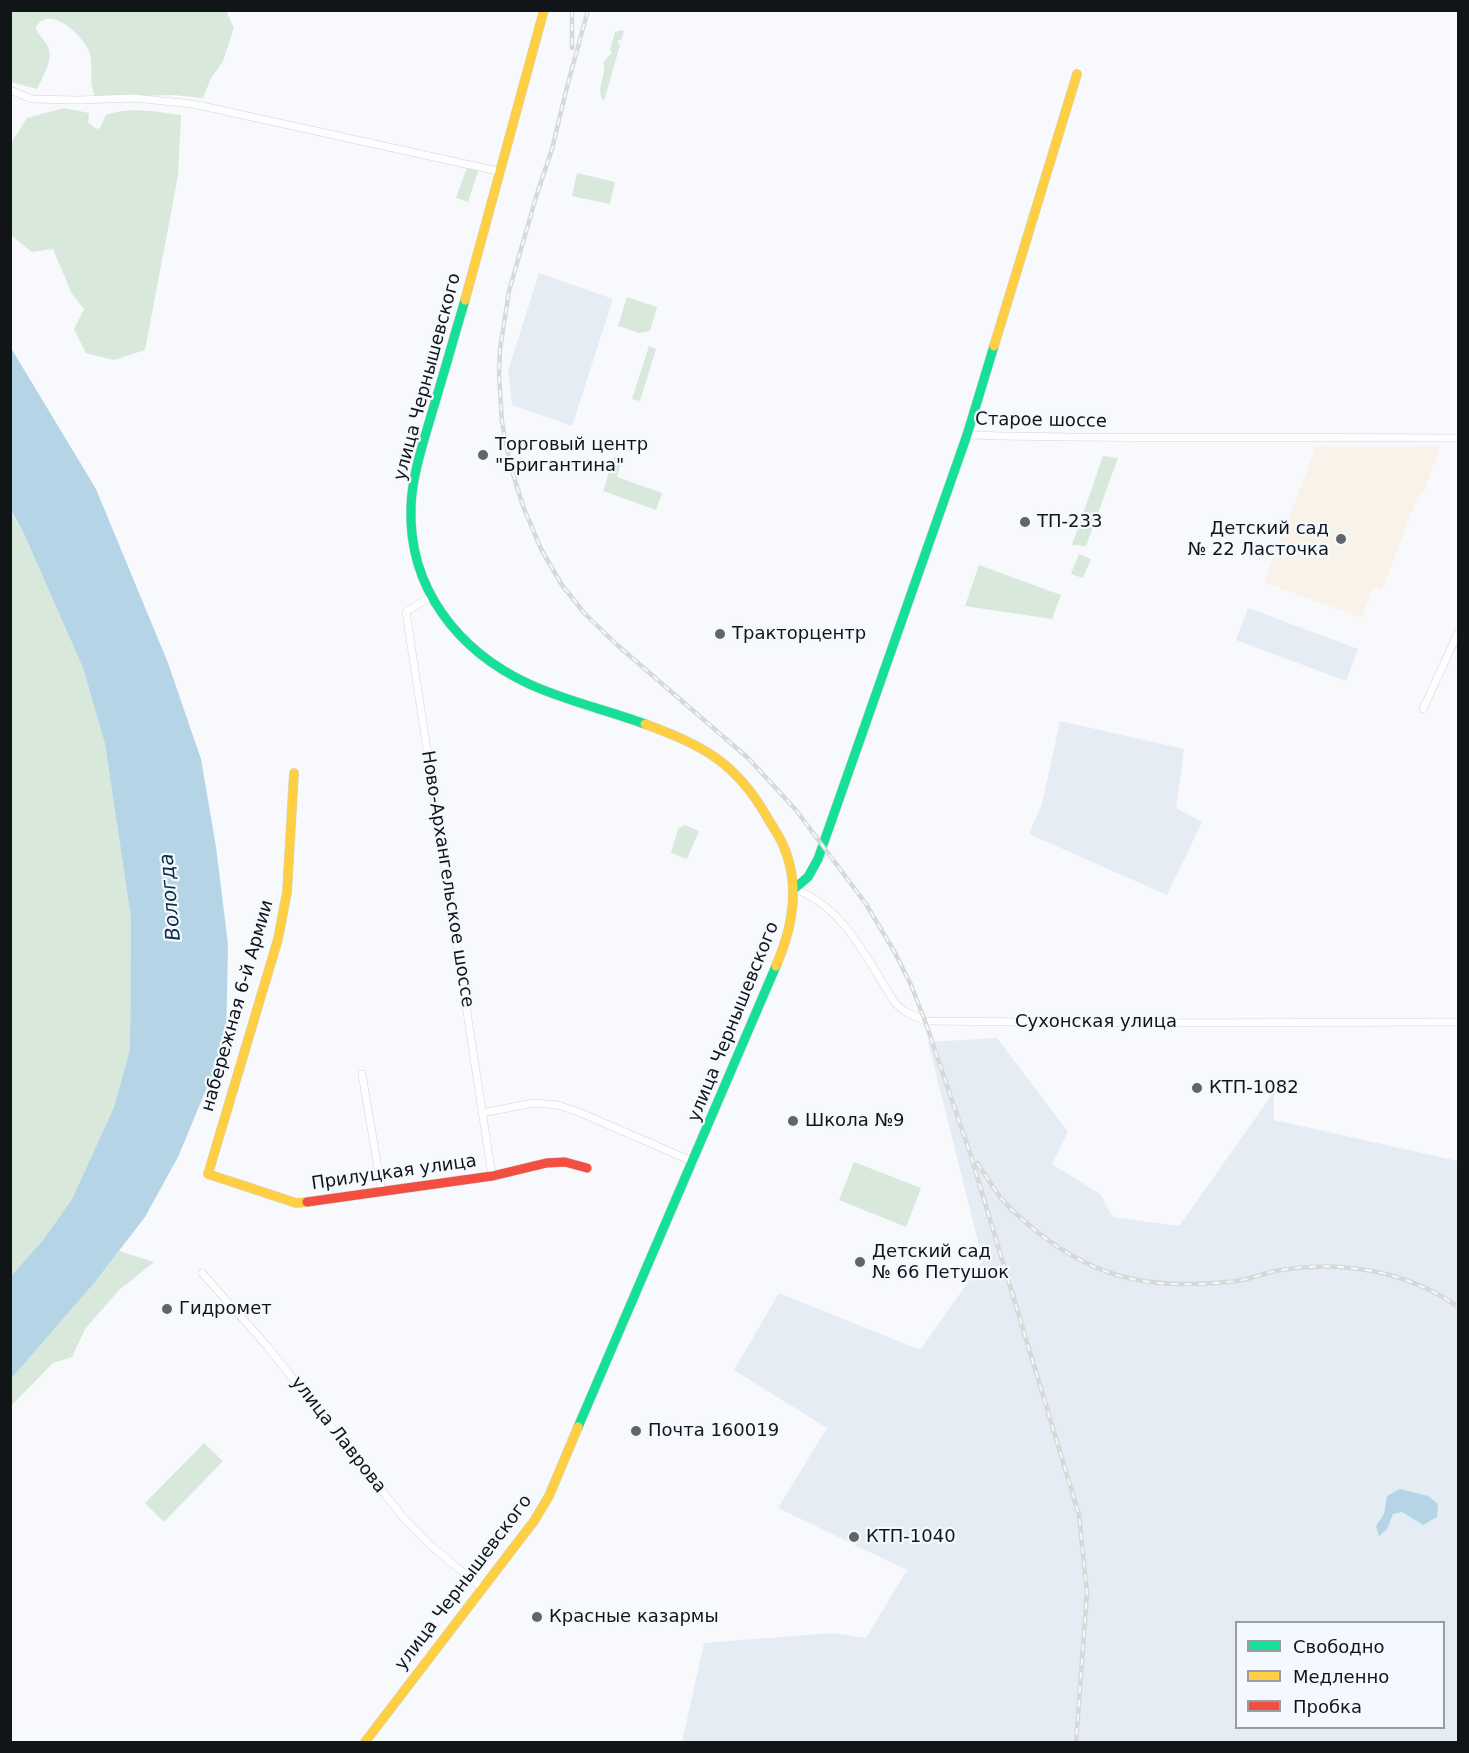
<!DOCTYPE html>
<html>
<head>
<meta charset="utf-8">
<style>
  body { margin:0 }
  #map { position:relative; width:1469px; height:1753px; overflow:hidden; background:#f7f9fc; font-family:"DejaVu Sans",sans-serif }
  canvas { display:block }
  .frame { position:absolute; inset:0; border:12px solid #121518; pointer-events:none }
  .legend { position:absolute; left:1235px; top:1621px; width:210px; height:108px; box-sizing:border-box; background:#f4f9ff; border:2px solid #9a9ea3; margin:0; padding:8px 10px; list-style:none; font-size:18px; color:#121518 }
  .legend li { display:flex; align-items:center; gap:12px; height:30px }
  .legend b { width:30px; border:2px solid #9a9ea3 }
</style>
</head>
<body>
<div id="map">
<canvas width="1469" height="1753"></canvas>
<div class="frame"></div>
<ul class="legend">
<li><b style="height:8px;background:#16e098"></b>Свободно</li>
<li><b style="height:8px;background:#ffcf43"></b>Медленно</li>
<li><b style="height:8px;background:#f24e42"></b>Пробка</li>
</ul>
</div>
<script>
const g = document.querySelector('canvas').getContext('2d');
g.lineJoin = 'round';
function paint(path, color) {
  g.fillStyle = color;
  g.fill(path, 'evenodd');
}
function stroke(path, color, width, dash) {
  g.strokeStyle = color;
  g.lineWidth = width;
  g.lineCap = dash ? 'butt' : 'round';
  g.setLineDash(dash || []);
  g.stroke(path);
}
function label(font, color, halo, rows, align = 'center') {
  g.font = font + ' "DejaVu Sans",sans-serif';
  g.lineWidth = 4.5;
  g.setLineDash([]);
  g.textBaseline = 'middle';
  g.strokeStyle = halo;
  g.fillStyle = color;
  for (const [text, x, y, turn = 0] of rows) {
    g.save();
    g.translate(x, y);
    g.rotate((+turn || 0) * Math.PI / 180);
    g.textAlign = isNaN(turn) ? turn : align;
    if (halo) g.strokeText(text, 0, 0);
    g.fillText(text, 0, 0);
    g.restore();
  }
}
paint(new Path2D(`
  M 539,273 L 613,299 L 572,426 L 512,405 L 508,371 Z
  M 1248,608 L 1358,649 L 1346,681 L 1236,640 Z
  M 1060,721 L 1184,749 L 1176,808 L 1202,822 L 1167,895 L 1029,834 L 1042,804 Z
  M 997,1038 L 1068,1132 L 1052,1164 L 1100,1194 L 1113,1217 L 1179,1226 L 1274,1092 L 1274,1120 L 1458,1161 L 1458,1742 L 682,1742 L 704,1643 L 833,1633 L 866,1638 L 907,1570 L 778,1508 L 827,1428 L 734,1370 L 779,1293 L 920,1350 L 983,1261 L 928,1042 ZM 1236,1622 L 1444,1622 L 1444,1728 L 1236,1728 Z`), '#e5ecf4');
paint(new Path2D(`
  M 1316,447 L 1440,447 L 1424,491 L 1418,496 L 1382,590 L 1374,587 L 1361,618 L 1264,582 Z`), '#f8f2e8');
paint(new Path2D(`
  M 10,11 L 226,11 L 234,28 L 223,61 L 211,78 L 203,98 L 173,95 L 95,97 C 88,82 94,66 89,51 C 82,35 50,4 36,27 C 37,35 45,39 48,47 C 54,59 42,78 37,89 L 11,82 Z
  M 621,30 L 624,31 L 622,39 L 617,41 L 620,45 L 604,101 C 594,89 608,75 603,62 L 612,53 L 610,50 L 615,32 Z
  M 64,108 L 89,113 L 88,122 L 96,129 L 100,128 L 106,115 C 131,106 156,112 181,115 L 178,176 L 145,350 L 114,360 L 86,353 L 74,329 L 84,309 L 72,294 L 53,249 L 32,252 L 11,235 L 11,143 L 27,118 Z
  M 467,167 L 478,171 L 468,202 L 456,198 Z
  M 577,173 L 615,182 L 610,204 L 572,196 Z
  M 627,297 L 657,307 L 650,331 L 640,333 L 618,326 Z
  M 649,346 L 656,349 L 640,401 L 632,399 Z
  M 1103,456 L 1118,458 L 1086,546 L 1072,545 Z
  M 614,457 L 622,459 L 617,477 L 662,493 L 656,510 L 603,491 Z
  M 10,510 L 24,534 L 83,668 L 105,744 L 131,918 L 130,1049 L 114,1107 L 72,1199 L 43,1240 L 11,1276 Z
  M 1079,554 L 1091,559 L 1083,578 L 1071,574 Z
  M 979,565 L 1061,595 L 1052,619 L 965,606 Z
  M 685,825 L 699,831 L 687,859 L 671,853 L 678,829 Z
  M 854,1162 L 921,1188 L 906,1227 L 839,1200 Z
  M 119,1251 L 154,1262 L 119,1290 L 85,1329 L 72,1357 L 53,1363 L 11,1406 L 11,1379 L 95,1282 Z
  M 204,1443 L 223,1461 L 164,1522 L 145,1503 Z`), '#d8e8db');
paint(new Path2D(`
  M 11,348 L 96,489 L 168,663 L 201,759 L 216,847 L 228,944 L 226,1042 L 178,1157 L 145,1217 L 95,1282 L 11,1379 L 11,1276 L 43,1240 L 72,1199 L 114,1107 L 130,1049 L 131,918 L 105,744 L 83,668 L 24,534 L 11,510 Z
  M 1400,1489 L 1428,1496 L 1438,1504 L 1437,1517 L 1423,1525 L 1402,1512 L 1393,1514 L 1387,1529 L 1379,1536 L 1376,1526 L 1384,1514 L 1387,1496 Z`), '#b5d5e7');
const street = new Path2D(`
  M 10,90 L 32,99 L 78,100 L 134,98 L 193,104 L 502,172
  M 967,435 C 1131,440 1294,436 1458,438
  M 431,596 L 406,612 L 492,1176
  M 1423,709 L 1458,633
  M 794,889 C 844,906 868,961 895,1003 L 904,1011 L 925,1021 L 1145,1023 L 1458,1022
  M 362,1074 L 382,1192
  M 482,1113 L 533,1103 L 558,1105 L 581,1113 L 694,1162
  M 202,1273 L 267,1346 L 402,1516 L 430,1545 L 482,1588`);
const fast = new Path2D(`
  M 465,300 C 454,337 444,373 433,409 C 424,441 412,474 411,507 C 408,588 458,651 529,684 C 566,701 607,710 645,724
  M 794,889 L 808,877 L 818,859 L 967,435 L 994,346
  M 578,1427 L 776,966`);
const slow = new Path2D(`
  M 465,300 L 544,10
  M 994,346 L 1077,74
  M 645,724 C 669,733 695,743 716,758 C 737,773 754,794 767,817 C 772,826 779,835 783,845 C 801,885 793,927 776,966
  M 294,773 L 287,892 L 278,939 L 208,1174 L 296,1203 L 307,1202
  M 365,1742 L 534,1521 L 549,1496 L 578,1427`);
const jam = new Path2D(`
  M 307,1202 L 492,1176 L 546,1163 L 565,1162 L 587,1168`);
stroke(street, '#d3d5d8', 8);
stroke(fast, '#d3d5d8', 10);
stroke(slow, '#d3d5d8', 10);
stroke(jam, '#d3d5d8', 10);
stroke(street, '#fefeff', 7);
stroke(fast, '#16e098', 9);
stroke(slow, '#ffcf43', 9);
stroke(jam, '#f24e42', 9);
const rail = new Path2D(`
  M 572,10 L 572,48
  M 588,10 L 567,87 L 552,149 L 536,197 L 509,291 L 500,349 L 499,375 L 502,422 L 510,464 L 523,506 L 541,549 L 562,585 L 585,614 L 616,644 L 748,758 L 796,810 L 866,904 L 894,951 L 911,985 L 925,1021 L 970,1153 L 1079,1515 L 1087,1593 L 1076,1742
  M 977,1163 C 985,1174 992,1186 1000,1197 C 1010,1209 1024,1221 1036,1231 C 1100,1282 1157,1290 1237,1281 C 1252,1279 1266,1272 1281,1270 C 1341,1260 1408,1271 1458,1307`);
stroke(rail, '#d7d8d8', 4.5);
stroke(rail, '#f4f9ff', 2, [7]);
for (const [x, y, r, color] of [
  [483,455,6,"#626568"],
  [1025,522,6,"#626568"],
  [1341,539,6,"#626568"],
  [720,634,6,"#626568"],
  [1197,1088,6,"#626568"],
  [793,1121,6,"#626568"],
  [860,1262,6,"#626568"],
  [167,1309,6,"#626568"],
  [636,1431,6,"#626568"],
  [854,1537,6,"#626568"],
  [537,1617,6,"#626568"]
]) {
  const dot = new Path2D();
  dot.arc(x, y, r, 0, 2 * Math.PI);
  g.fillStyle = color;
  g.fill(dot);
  stroke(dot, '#f4f9ff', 2);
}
label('18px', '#121518', '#f4f9ff', [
  ["улица Чернышевского",428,377,-75],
  ["Старое шоссе",1041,421,1],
  ["Ново-Архангельское шоссе",447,879,81],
  ["набережная 6-й Армии",238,1006,-74],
  ["улица Чернышевского",734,1022,-68],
  ["Сухонская улица",1096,1022],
  ["Прилуцкая улица",394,1173,-8],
  ["улица Лаврова",338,1435,52],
  ["улица Чернышевского",464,1583,-53]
]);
label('18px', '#121518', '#f4f9ff', [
  ["Торговый центр",495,445],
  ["\"Бригантина\"",495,466],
  ["ТП-233",1037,522],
  ["Детский сад",1329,529,"right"],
  ["№ 22 Ласточка",1329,550,"right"],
  ["Тракторцентр",732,634],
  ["КТП-1082",1209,1088],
  ["Школа №9",805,1121],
  ["Детский сад",872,1252],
  ["№ 66 Петушок",872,1273],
  ["Гидромет",179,1309],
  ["Почта 160019",648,1431],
  ["КТП-1040",866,1537],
  ["Красные казармы",549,1617]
], 'left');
label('italic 20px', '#092f41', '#f4f9ff', [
  ["Вологда",171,897,-95]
]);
</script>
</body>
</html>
